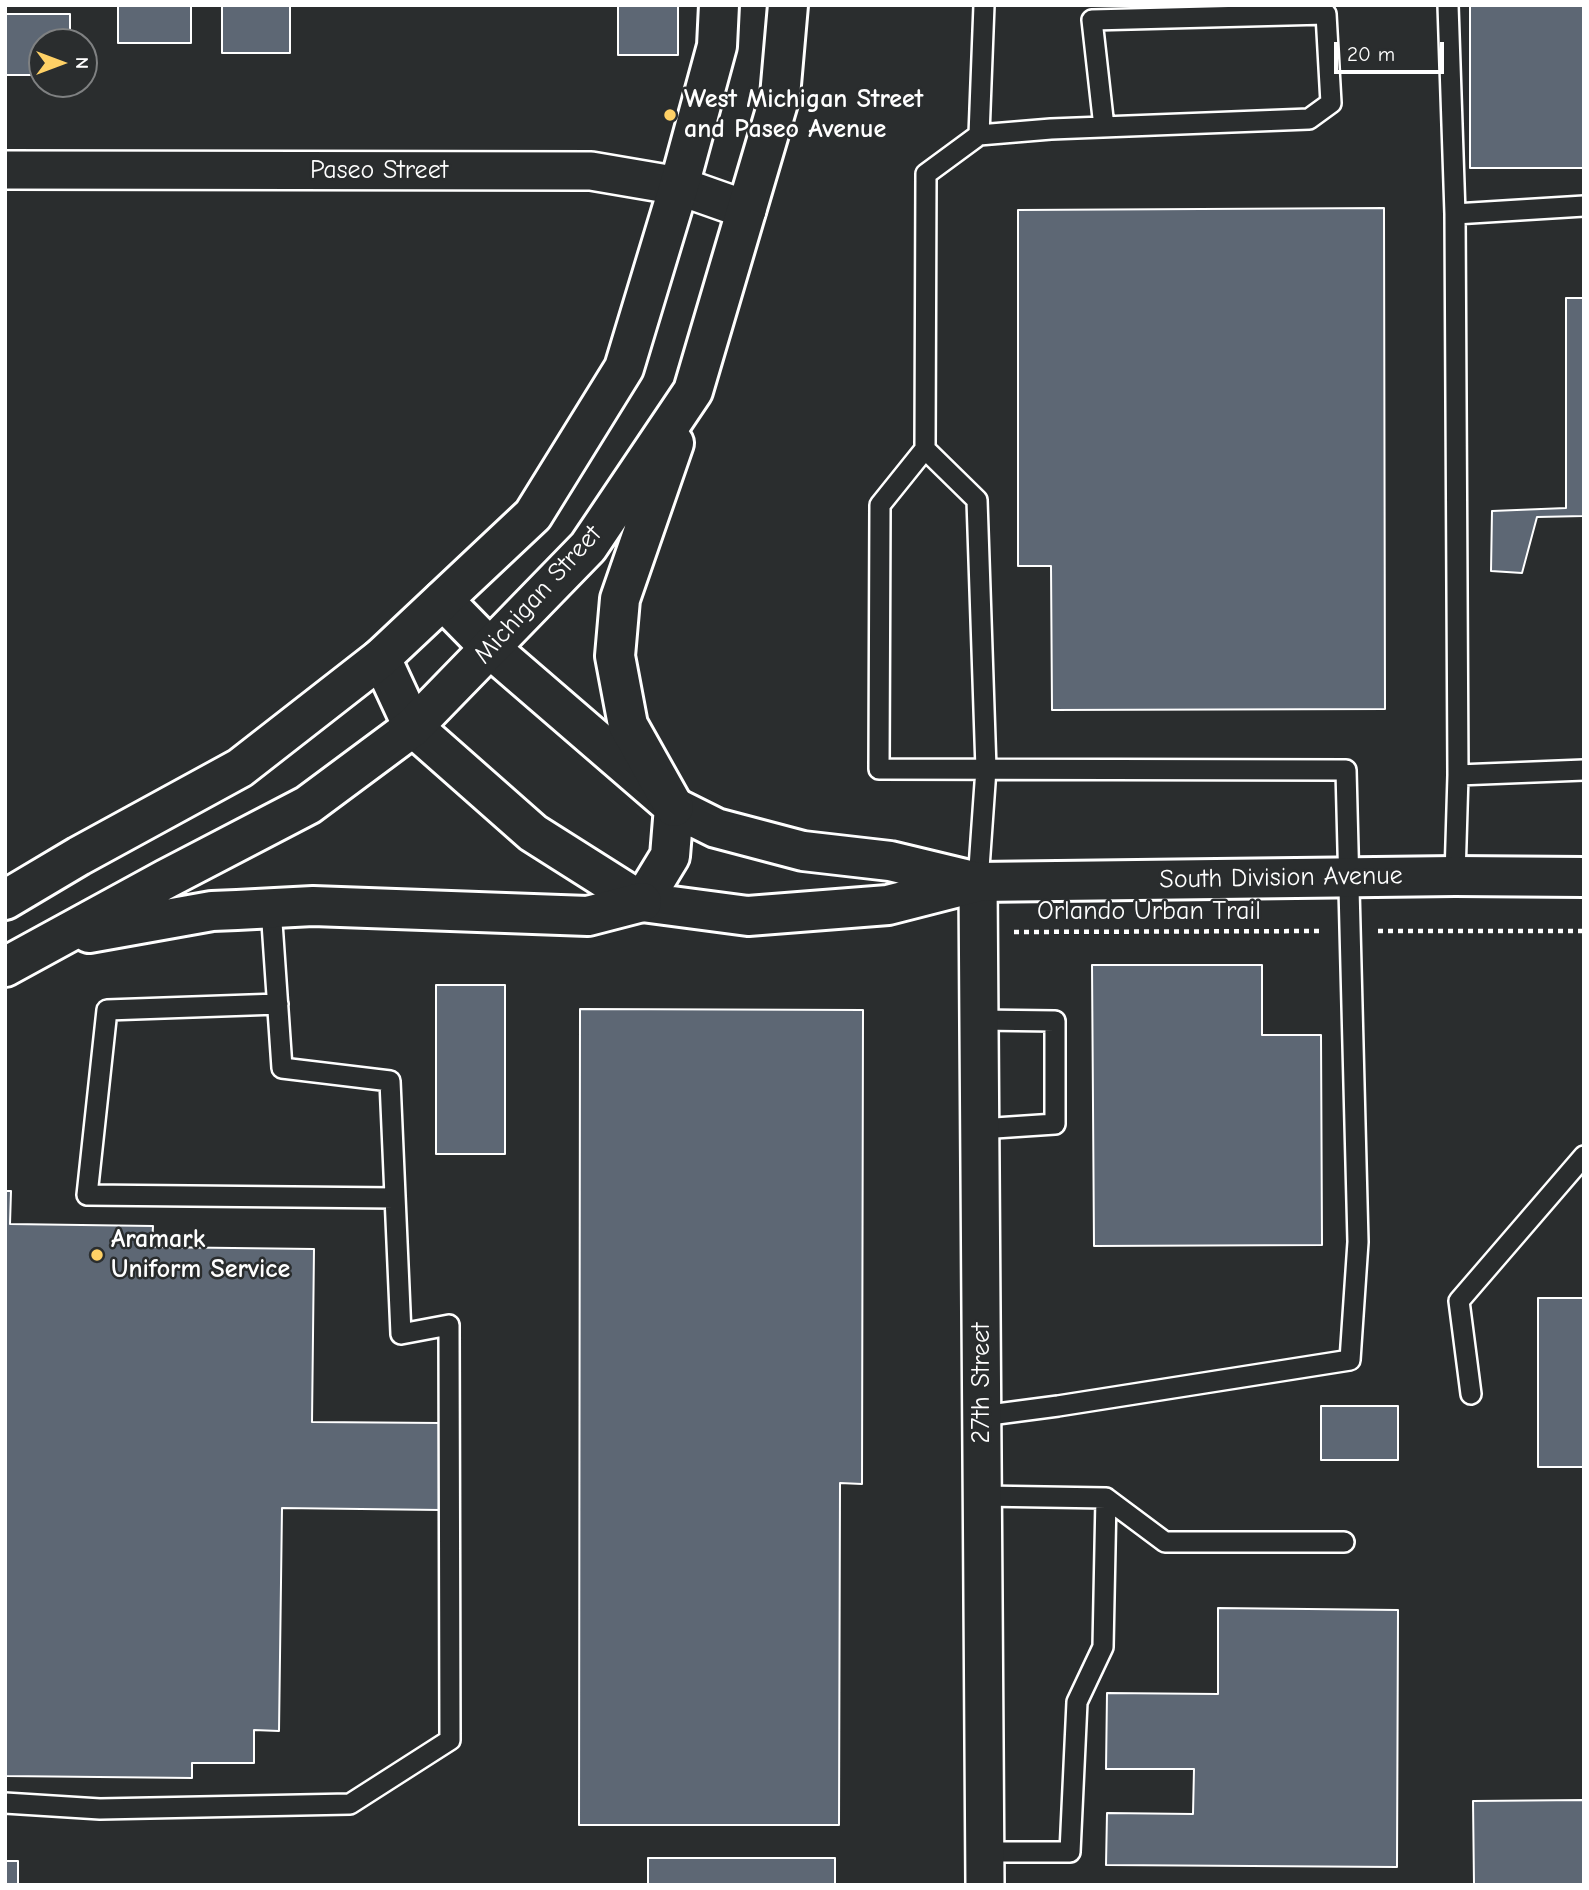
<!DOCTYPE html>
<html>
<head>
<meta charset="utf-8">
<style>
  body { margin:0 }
  #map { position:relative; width:1589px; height:1890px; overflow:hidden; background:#2a2d2e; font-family:"Comic Neue",sans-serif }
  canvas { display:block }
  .frame { position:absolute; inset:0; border:7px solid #fff; pointer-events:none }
  .north { position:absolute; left:28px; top:28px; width:70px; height:70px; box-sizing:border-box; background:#2a2d2e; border:2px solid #7f8182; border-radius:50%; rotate:90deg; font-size:19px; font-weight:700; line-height:28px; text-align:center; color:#fff }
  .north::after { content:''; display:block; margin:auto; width:24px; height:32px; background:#ffd166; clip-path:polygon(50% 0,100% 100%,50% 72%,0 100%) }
  .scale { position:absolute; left:1334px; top:42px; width:110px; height:32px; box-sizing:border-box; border:4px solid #fff; border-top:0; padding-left:9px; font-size:21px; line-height:24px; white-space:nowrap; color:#fff; -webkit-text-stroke:5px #2a2d2e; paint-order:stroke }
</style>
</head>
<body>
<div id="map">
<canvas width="1589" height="1890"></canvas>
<div class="frame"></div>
<div class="north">N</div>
<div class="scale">20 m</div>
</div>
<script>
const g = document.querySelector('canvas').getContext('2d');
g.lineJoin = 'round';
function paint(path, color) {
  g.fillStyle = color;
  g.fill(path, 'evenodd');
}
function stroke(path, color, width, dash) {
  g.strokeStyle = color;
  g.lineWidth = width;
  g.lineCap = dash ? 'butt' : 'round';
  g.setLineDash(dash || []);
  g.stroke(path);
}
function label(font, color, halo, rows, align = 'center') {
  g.font = font + ' "Comic Neue",sans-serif';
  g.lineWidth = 5;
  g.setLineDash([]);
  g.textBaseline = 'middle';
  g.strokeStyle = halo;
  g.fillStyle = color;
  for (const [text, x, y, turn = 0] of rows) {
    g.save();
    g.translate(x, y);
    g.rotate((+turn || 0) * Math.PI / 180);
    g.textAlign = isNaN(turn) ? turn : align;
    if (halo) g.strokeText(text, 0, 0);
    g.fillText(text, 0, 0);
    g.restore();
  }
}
const building = new Path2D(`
  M 118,5 L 191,5 L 191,43 L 118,43 Z
  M 222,5 L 290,5 L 290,53 L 222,53 Z
  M 618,5 L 678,5 L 678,55 L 618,55 Z
  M 1470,5 L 1584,5 L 1584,168 L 1470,168 Z
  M 5,14 L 70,14 L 70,42 L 42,42 L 42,75 L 5,75 Z
  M 1384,208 L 1385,709 L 1052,710 L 1051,566 L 1018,566 L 1018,210 Z
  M 1566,298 L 1584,298 L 1584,516 L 1537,517 L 1522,573 L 1491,571 L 1492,511 L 1566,508 Z
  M 1092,965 L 1262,965 L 1262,1035 L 1321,1035 L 1322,1245 L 1094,1246 Z
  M 436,985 L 505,985 L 505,1154 L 436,1154 Z
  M 580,1009 L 863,1010 L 862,1484 L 840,1483 L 839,1825 L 579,1825 Z
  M 5,1191 L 11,1191 L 10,1224 L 153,1226 L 152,1247 L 314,1249 L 312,1422 L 441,1423 L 440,1510 L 282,1508 L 279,1731 L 254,1730 L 254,1763 L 192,1763 L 192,1778 L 5,1776 Z
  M 1538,1298 L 1584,1298 L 1584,1467 L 1538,1467 Z
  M 1321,1406 L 1398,1406 L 1398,1460 L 1321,1460 Z
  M 1218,1608 L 1398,1610 L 1397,1867 L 1106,1865 L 1107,1813 L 1193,1814 L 1194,1769 L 1106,1769 L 1107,1693 L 1218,1694 Z
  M 1584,1800 L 1584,1885 L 1474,1885 L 1473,1801 Z
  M 648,1858 L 835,1858 L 835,1885 L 648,1885 Z
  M 5,1861 L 18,1861 L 18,1885 L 5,1885 Z`);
paint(building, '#5d6774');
stroke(building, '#fff', 2);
const service = new Path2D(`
  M 1448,5 L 1455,214 L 1458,775
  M 979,135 L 984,5
  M 1455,214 L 1584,206
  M 925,449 L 977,500 L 986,769 L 978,882
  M 1455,876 L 1458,775 L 1584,770
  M 278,1004 L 107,1010 L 87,1195 L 395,1198
  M 979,1020 L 1055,1021 L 1055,1124 L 980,1129
  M 1471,1394 L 1459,1301 L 1584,1156
  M 982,1416 L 1058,1406 L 1350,1360 L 1358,1242 L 1346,770 L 879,769 L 880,505 L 925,449 L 926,174 L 979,135 L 1051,129 L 1309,119 L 1331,103 L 1326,14 L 1092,20 L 1104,127
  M 983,1496 L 1106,1498 L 1103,1647 L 1077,1702 L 1070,1852 L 985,1852
  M 1106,1498 L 1165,1542 L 1344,1542
  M 5,1803 L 100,1809 L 350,1804 L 450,1740 L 449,1325 L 401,1334 L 390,1081 L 282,1068 L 271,908`);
const minor = new Path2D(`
  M 5,170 L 591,171 L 679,186 L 747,210
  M 978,882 L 985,1885`);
const tertiary = new Path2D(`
  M 443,600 L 491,649 L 674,807 L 716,828 L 803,851 L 890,861 L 973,881
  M 381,658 L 413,727 L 533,833 L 642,902 L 748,916 L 888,905 L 978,882 L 1455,876 L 1584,877
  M 642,902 L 670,856 L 674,807`);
const secondary = new Path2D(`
  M 674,807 L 628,725 L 615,656 L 620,599 L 674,443
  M 5,900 L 79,856 L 240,768 L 381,658 L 533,515 L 624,368 L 679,186 L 717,46 L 719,5
  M 89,933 L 212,911 L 237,910 L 313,906 L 588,916 L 642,902
  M 5,967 L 166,879 L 308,805 L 413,727 L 588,547 L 693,391 L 780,96 L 788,5`);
stroke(service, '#fff', 24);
stroke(minor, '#fff', 42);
stroke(tertiary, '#fff', 44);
stroke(secondary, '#fff', 44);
stroke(new Path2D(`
  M 1378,931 L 1584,931
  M 1014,932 L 1324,931`), '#fff', 4.5, [5, 5]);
stroke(service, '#2a2d2e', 19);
stroke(minor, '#2a2d2e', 37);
stroke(tertiary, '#2a2d2e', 38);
stroke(secondary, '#2a2d2e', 38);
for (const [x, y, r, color] of [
  [670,115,7,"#ffd166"],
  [97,1255,7,"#ffd166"]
]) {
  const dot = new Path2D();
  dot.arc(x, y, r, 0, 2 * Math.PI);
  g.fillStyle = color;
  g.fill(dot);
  stroke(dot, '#2a2d2e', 2.5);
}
label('bold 26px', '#fff', '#2a2d2e', [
  ["West Michigan Street",684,100],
  ["and Paseo Avenue",684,130],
  ["Aramark",111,1240],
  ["Uniform Service",111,1270]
], 'left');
label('26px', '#fff', '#2a2d2e', [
  ["Paseo Street",379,171],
  ["Michigan Street",538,595,-48],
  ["South Division Avenue",1281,878,-1],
  ["Orlando Urban Trail",1149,912],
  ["27th Street",982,1383,-90]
]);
</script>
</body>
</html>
